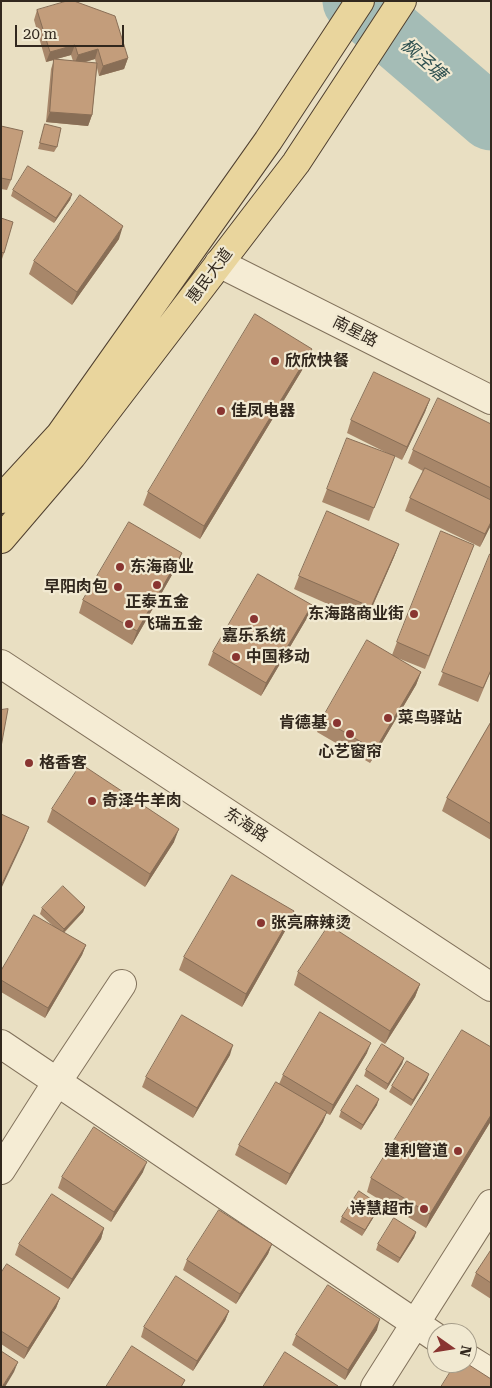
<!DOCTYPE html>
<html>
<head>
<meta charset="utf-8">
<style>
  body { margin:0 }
  #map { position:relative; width:492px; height:1388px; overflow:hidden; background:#e9dfc2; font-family:"Roboto Serif",serif }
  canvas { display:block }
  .frame { position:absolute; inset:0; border:2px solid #32281e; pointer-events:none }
  .north { position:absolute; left:427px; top:1323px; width:50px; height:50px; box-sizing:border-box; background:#f1e9d1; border:1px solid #a59c89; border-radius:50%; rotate:103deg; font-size:14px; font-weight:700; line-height:20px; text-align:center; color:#32281e }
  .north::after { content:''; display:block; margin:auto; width:18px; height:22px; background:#893531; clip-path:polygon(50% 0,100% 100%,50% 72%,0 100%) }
  .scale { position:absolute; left:15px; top:25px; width:109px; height:22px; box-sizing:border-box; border:2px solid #32281e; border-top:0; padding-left:6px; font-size:15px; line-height:18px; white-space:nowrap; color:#32281e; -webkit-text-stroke:4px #f1e9d1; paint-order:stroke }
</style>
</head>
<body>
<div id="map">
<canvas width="492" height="1388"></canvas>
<div class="frame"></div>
<div class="north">N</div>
<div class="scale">20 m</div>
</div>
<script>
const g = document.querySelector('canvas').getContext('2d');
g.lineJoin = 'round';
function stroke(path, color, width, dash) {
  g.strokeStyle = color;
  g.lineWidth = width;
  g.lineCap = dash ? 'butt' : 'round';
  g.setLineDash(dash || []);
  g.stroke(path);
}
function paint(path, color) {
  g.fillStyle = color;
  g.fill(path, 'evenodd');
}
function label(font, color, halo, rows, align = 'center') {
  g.font = font + ' "Roboto Serif","Noto Sans SC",serif';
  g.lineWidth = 4.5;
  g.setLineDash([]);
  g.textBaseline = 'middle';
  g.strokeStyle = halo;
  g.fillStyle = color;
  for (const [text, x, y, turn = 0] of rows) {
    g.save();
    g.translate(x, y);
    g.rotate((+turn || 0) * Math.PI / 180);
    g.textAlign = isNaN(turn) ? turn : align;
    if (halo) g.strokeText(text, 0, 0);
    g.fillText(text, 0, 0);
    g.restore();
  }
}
stroke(new Path2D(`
  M 355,1 L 491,118`), '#a4bcb6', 65);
const minor = new Path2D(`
  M 219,263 L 491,400
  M 1,664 L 491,987
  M 1,1044 L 437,1338
  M 1,1170 L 57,1082 L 122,984
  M 467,1358 L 491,1373
  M 375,1387 L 491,1204`);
const major = new Path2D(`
  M 1,499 L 60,435 L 268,141 L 360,1
  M 1,539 L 72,456 L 296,163 L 402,1`);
stroke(minor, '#81715b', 30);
stroke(major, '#4f3f2f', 30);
stroke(minor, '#f5ecd4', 28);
stroke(major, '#e9d59d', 28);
paint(new Path2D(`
  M 37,10 L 128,58 L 124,69 L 99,76 L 97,68 L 92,115 L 88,126 L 46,122 L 51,69 L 54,60 L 46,62 L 34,20 ZM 71,55 L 73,61 L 56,59 ZM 95,59 L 96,63 L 85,62 Z
  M 45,124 L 57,147 L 54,152 L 38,149 Z
  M 1,126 L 11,180 L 7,190 L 1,189 Z
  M 13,190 L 72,194 L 70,200 L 54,223 L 11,196 Z
  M 1,218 L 4,253 L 2,259 L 1,259 Z
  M 119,239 L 72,305 L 29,274 L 34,261 Z
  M 307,362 L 200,539 L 143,505 L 148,492 Z
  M 430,399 L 425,412 L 402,460 L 394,456 L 369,521 L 322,502 L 327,489 L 389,454 L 347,433 L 351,420 Z
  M 491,424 L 491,525 L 480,547 L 405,511 L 410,498 L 423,471 L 408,463 L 413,450 Z
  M 399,544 L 394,557 L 366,621 L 294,589 L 299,576 Z
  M 474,545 L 425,669 L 395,657 L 421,672 L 416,685 L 370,763 L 317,732 L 322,719 L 392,655 L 397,642 Z
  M 491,554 L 491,671 L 478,702 L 438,685 Z
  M 177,566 L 132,645 L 79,613 L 83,600 Z
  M 312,605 L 307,618 L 261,696 L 208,665 L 213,652 Z
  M 491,722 L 491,840 L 442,811 L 447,798 Z
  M 52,809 L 174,842 L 145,887 L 47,822 Z
  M 85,907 L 83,912 L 64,933 L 86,945 L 82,955 L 45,1018 L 1,992 L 1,971 L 54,927 L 40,914 L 42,908 Z
  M 294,911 L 289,924 L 242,1007 L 179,970 L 184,957 Z
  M 298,972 L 420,984 L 415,997 L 385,1044 L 294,985 Z
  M 491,1047 L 491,1121 L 426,1228 L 367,1192 L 371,1178 Z
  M 367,1053 L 330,1115 L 326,1113 L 323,1122 L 286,1185 L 235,1155 L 239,1145 L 279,1084 L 283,1075 Z
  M 230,1055 L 193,1118 L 142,1087 L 146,1077 Z
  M 404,1058 L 402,1064 L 386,1090 L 364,1076 L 366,1070 Z
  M 427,1080 L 411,1106 L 389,1092 L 392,1086 Z
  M 377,1105 L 361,1130 L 339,1117 L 341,1111 Z
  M 143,1172 L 111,1222 L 58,1188 L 62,1177 Z
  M 380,1205 L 378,1210 L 362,1236 L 340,1222 L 342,1217 Z
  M 104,1228 L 101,1239 L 68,1289 L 15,1255 L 19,1244 Z
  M 416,1232 L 414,1238 L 398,1263 L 376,1250 L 378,1244 Z
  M 272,1244 L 268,1254 L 236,1304 L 183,1270 L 187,1260 Z
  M 491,1250 L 491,1299 L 471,1286 L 476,1273 Z
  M 1,1273 L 60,1298 L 56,1308 L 24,1359 L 1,1344 Z
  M 229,1311 L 225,1321 L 193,1371 L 141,1337 L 144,1327 Z
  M 377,1330 L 345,1380 L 292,1345 L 296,1335 Z`), '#a8876a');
paint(new Path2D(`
  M 75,45 L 71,55 L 46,62 L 50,52 Z
  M 98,49 L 95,59 L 74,65 L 78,55 Z
  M 128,58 L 124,69 L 99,76 L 103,66 Z
  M 50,112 L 92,115 L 88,126 L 46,122 Z
  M 72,194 L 70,200 L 54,223 L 56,218 Z
  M 123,226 L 119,239 L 72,305 L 77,292 Z
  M 312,349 L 307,362 L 200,539 L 204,526 Z
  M 430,399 L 425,412 L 402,460 L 407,447 Z
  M 491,522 L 491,525 L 480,547 L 485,534 Z
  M 399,544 L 394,557 L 366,621 L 371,607 Z
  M 182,553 L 177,566 L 132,645 L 137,631 Z
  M 312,605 L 307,618 L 261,696 L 266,683 Z
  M 421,672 L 416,685 L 370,763 L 375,750 Z
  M 29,827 L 24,840 L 1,889 L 1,886 Z
  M 179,829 L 174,842 L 145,887 L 150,874 Z
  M 85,907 L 83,912 L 62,934 L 64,929 Z
  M 294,911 L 289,924 L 242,1007 L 246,994 Z
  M 86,945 L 82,955 L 45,1018 L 48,1008 Z
  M 420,984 L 415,997 L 385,1044 L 390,1031 Z
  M 371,1043 L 367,1053 L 330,1115 L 333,1105 Z
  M 233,1045 L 230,1055 L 193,1118 L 197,1108 Z
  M 404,1058 L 402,1064 L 386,1090 L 388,1084 Z
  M 429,1074 L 427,1080 L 411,1106 L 413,1100 Z
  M 379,1099 L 377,1105 L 361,1130 L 363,1125 Z
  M 327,1112 L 323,1122 L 286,1185 L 290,1174 Z
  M 491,1115 L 491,1121 L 426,1228 L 430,1214 Z
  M 147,1162 L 143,1172 L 111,1222 L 114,1212 Z
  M 380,1205 L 378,1210 L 362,1236 L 365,1230 Z
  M 104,1228 L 101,1239 L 68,1289 L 72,1279 Z
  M 416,1232 L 414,1238 L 398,1263 L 400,1258 Z
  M 272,1244 L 268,1254 L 236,1304 L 240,1294 Z
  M 60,1298 L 56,1308 L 24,1359 L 28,1348 Z
  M 229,1311 L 225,1321 L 193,1371 L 197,1361 Z
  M 380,1319 L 377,1330 L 345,1380 L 348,1370 Z
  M 18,1362 L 14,1372 L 5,1387 L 2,1387 Z`), '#886e56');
const building = new Path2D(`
  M 67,1 L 74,1 L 115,16 L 128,58 L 103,66 L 98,49 L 78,55 L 75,45 L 50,52 L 37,10 Z
  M 54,59 L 97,63 L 92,115 L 50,112 Z
  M 45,124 L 61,128 L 57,147 L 40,143 Z
  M 1,126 L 23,131 L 11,180 L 1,178 Z
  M 28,166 L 72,194 L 56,218 L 13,190 Z
  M 80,195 L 123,226 L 77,292 L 34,261 Z
  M 1,218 L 13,222 L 4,253 L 1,252 Z
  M 255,314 L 312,349 L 204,526 L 148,492 Z
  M 374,372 L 430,399 L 407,447 L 351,420 Z
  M 438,398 L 491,424 L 491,488 L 413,450 Z
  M 347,438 L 395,456 L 374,508 L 327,489 Z
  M 425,468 L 491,500 L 491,522 L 485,534 L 410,498 Z
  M 327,511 L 399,544 L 371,607 L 299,576 Z
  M 129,522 L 182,553 L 137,631 L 83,600 Z
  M 441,531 L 474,545 L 429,656 L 397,642 Z
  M 490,554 L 491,554 L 491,670 L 483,688 L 442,672 Z
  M 258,574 L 312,605 L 266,683 L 213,652 Z
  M 367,640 L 421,672 L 375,750 L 322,719 Z
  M 8,709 L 1,747 L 1,710 Z
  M 491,722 L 491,824 L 447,798 Z
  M 81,764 L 179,829 L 150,874 L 52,809 Z
  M 1,814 L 29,827 L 1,886 Z
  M 232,875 L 294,911 L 246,994 L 184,957 Z
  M 63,886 L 85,907 L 64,929 L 42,908 Z
  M 34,915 L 86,945 L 48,1008 L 1,980 L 1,971 Z
  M 329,925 L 420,984 L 390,1031 L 298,972 Z
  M 320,1012 L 371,1043 L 333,1105 L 283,1075 Z
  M 182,1015 L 233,1045 L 197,1108 L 146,1077 Z
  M 462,1030 L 491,1047 L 491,1115 L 430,1214 L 371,1178 Z
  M 382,1044 L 404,1058 L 388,1084 L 366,1070 Z
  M 407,1061 L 429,1074 L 413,1100 L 392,1086 Z
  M 276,1082 L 327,1112 L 290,1174 L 239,1145 Z
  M 357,1085 L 379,1099 L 363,1125 L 341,1111 Z
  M 94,1127 L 147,1162 L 114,1212 L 62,1177 Z
  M 359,1191 L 380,1205 L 365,1230 L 342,1217 Z
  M 52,1194 L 104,1228 L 72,1279 L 19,1244 Z
  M 219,1210 L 272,1244 L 240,1294 L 187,1260 Z
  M 394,1218 L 416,1232 L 400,1258 L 378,1244 Z
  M 491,1250 L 491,1283 L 476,1273 Z
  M 7,1264 L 60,1298 L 28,1348 L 1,1331 L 1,1273 Z
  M 176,1276 L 229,1311 L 197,1361 L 144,1327 Z
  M 328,1285 L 380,1319 L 348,1370 L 296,1335 Z
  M 132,1346 L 185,1380 L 181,1387 L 106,1387 Z
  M 1,1351 L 18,1362 L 2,1387 L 1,1387 Z
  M 285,1352 L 338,1386 L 338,1387 L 263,1387 Z
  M 456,1363 L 466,1363 L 491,1379 L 491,1387 L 441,1387 Z`);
paint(building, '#c39d7b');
stroke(building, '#886e56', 1);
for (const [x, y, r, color] of [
  [275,361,5,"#893531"],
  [221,411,5,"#893531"],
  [120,567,5,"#893531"],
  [157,585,5,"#893531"],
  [118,587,5,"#893531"],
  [414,614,5,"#893531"],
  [254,619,5,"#893531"],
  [129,624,5,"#893531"],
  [236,657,5,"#893531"],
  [388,718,5,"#893531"],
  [337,723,5,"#893531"],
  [350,734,5,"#893531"],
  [29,763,5,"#893531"],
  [92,801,5,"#893531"],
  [261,923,5,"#893531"],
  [458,1151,5,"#893531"],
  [424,1209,5,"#893531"]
]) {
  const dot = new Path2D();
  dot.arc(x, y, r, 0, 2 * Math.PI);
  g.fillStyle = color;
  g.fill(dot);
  stroke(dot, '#f1e9d1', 2);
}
label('16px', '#32281e', '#f1e9d1', [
  ["惠民大道",210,276,-53],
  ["南星路",355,332,27],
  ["东海路",246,825,33]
]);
label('bold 16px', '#32281e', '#f1e9d1', [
  ["欣欣快餐",285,361],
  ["佳凤电器",231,411],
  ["东海商业",130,567],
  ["早阳肉包",108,587,"right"],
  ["正泰五金",157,602,"center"],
  ["东海路商业街",404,614,"right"],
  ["飞瑞五金",139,624],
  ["嘉乐系统",254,636,"center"],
  ["中国移动",246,657],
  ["菜鸟驿站",398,718],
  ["肯德基",327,723,"right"],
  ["心艺窗帘",350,752,"center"],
  ["格香客",39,763],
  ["奇泽牛羊肉",102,801],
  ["张亮麻辣烫",271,923],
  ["建利管道",448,1151,"right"],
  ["诗慧超市",414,1209,"right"]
], 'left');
label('italic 18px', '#2e5050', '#f1e9d1', [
  ["枫泾塘",423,60,41]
]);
</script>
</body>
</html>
